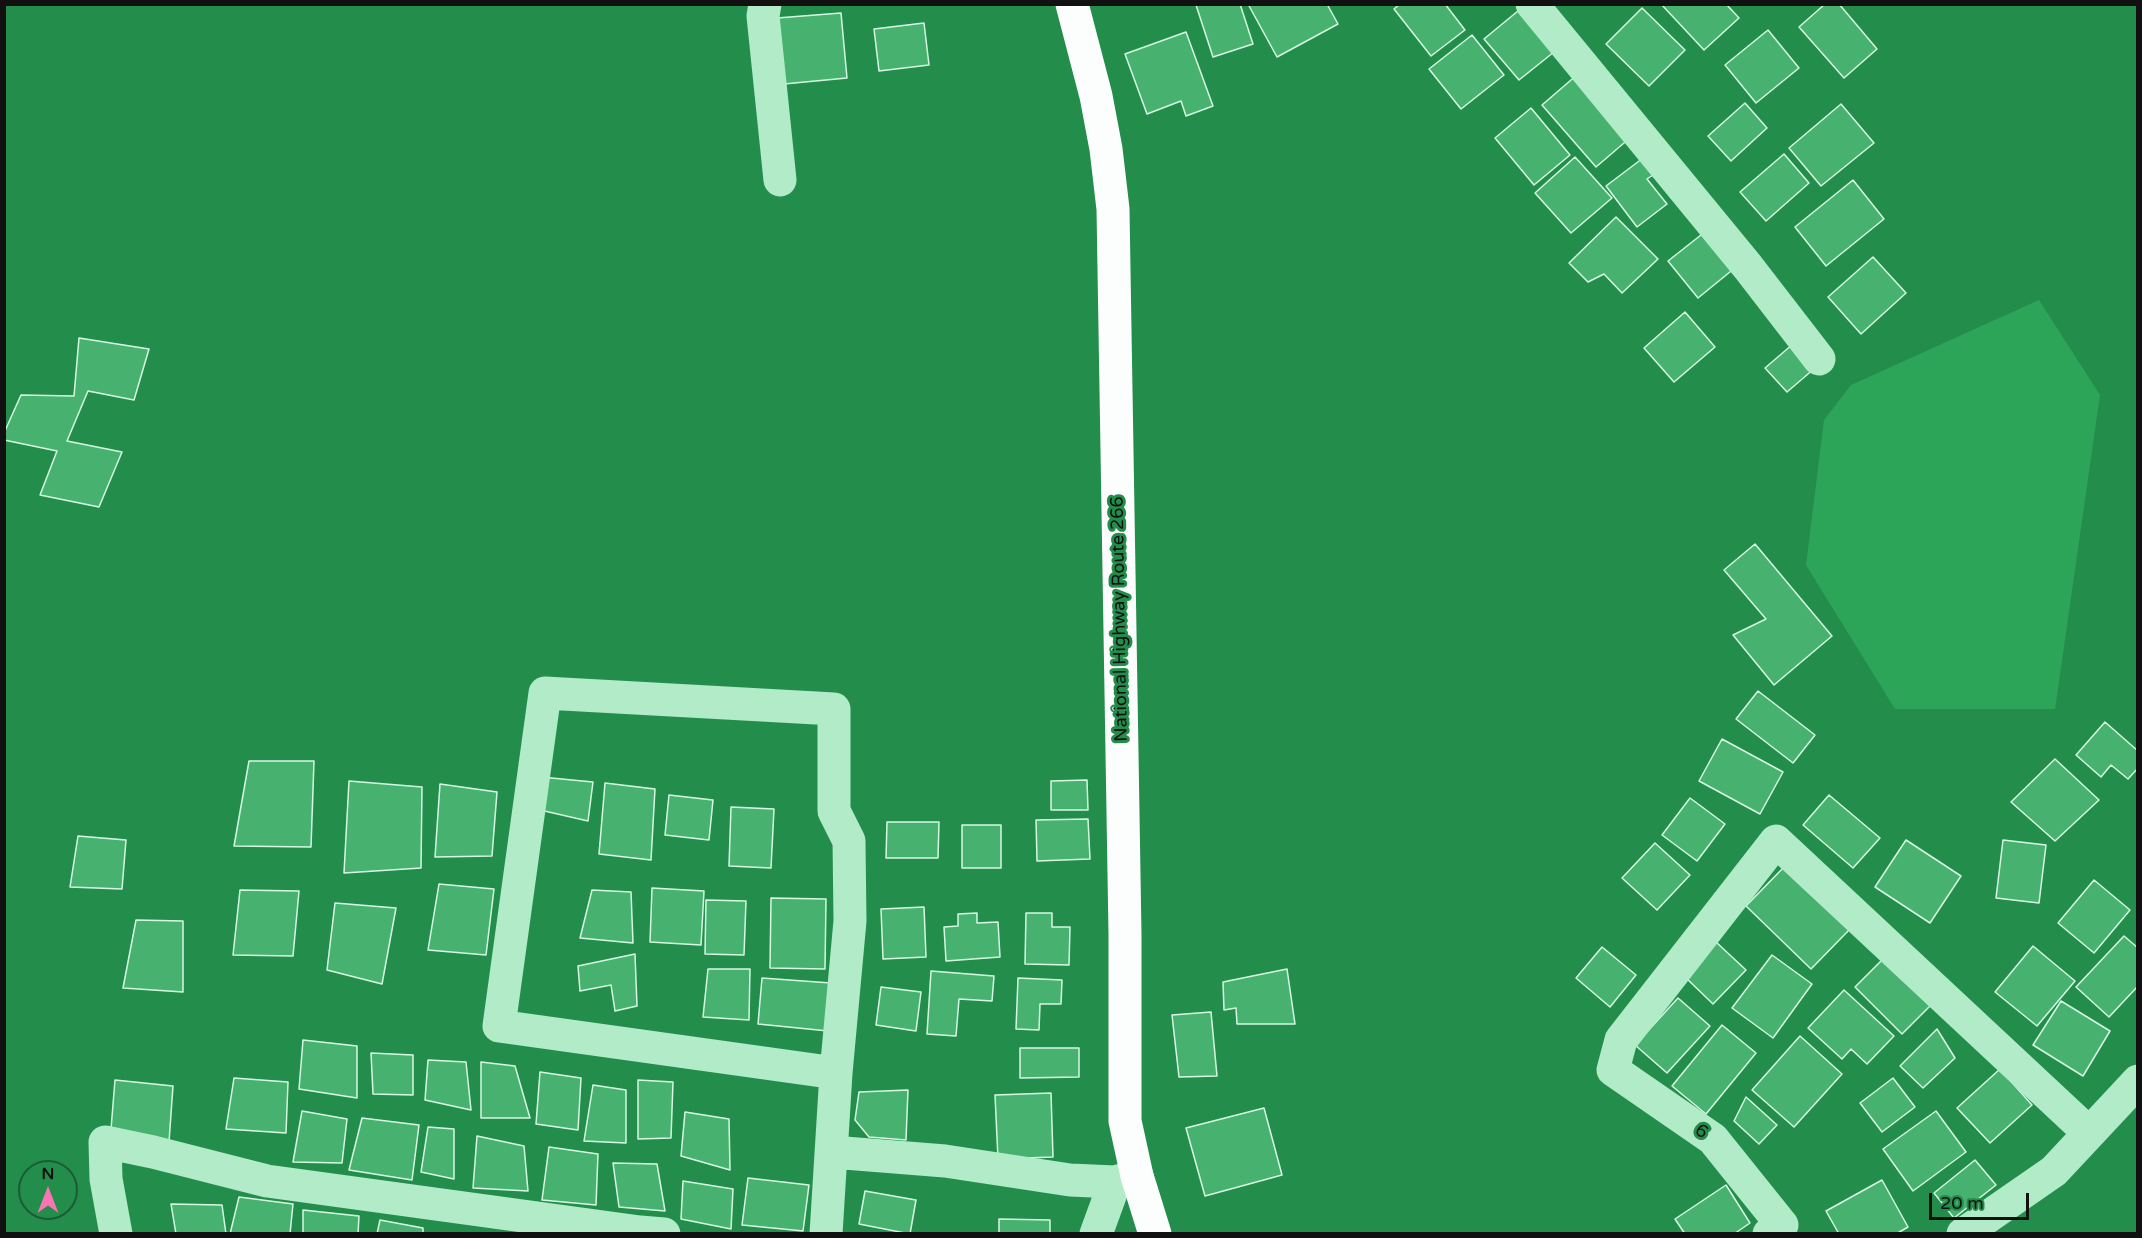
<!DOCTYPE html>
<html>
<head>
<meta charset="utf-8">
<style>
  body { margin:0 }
  #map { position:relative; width:2142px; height:1238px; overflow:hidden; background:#238d4b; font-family:"Varela Round",sans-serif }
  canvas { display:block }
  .frame { position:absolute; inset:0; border:6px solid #111; pointer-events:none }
  .north { position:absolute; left:18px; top:1160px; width:60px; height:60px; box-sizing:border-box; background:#238d4b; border:2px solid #1c5b34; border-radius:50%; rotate:0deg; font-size:16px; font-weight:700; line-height:24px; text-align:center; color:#111 }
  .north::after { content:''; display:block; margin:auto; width:21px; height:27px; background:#f675b2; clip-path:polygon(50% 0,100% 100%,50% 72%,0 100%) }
  .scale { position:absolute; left:1929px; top:1193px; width:100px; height:27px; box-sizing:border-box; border:3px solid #111; border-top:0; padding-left:8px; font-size:18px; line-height:21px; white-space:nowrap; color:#111; -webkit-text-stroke:4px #238d4b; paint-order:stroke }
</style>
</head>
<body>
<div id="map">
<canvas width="2142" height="1238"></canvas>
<div class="frame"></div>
<div class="north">N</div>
<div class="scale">20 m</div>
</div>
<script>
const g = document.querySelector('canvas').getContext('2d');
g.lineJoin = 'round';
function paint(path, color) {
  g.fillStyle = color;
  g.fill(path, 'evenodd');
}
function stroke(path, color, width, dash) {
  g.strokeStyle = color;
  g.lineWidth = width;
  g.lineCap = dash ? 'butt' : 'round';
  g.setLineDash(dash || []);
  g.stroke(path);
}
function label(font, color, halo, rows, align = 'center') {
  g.font = font + ' "Varela Round",sans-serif';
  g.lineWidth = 6;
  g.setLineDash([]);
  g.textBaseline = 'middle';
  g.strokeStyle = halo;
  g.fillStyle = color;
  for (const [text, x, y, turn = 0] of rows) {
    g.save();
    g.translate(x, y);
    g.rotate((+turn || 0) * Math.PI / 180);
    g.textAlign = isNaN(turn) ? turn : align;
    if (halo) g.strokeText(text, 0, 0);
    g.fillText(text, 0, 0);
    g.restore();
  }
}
paint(new Path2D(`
  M 2039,300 L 2100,395 L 2055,709 L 1895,709 L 1806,565 L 1824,420 L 1851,385 Z`), '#2da559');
const building = new Path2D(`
  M 1240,4 L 1253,44 L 1213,57 L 1196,5 Z
  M 1248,4 L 1327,4 L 1338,24 L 1277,57 Z
  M 1400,4 L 1445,4 L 1465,30 L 1431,56 L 1394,9 Z
  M 1661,4 L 1726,4 L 1739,18 L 1704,50 Z
  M 1825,4 L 1839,4 L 1877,49 L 1844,78 L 1799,27 Z
  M 1524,6 L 1559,48 L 1519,80 L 1484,39 Z
  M 1642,8 L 1685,50 L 1649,86 L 1606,44 Z
  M 841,13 L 847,78 L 784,84 L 777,18 Z
  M 924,23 L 929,65 L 879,71 L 874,29 Z
  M 1768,30 L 1799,68 L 1756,103 L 1725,65 Z
  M 1186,32 L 1213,106 L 1186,116 L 1181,101 L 1147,114 L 1125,54 Z
  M 1472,35 L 1504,75 L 1461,109 L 1429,69 Z
  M 1578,74 L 1631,137 L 1596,167 L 1542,105 Z
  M 1745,103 L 1767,128 L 1731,161 L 1708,136 Z
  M 1841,104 L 1874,143 L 1821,186 L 1789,148 Z
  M 1531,108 L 1570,155 L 1534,185 L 1495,138 Z
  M 1784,154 L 1809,183 L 1766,221 L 1740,192 Z
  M 1647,155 L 1659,171 L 1647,179 L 1667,204 L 1637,227 L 1606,186 Z
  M 1575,157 L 1612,198 L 1571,233 L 1535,193 Z
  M 1853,180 L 1884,219 L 1826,266 L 1795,227 Z
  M 1616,217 L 1658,259 L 1622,293 L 1604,274 L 1588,282 L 1569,263 Z
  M 1706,231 L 1736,267 L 1698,298 L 1668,261 Z
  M 1873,257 L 1906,293 L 1861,334 L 1828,297 Z
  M 1685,312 L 1715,347 L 1674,382 L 1644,348 Z
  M 79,338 L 149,349 L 134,400 L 88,391 L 67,441 L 122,452 L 99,507 L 40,495 L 57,451 L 4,440 L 4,433 L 21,395 L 74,396 Z
  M 1793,344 L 1815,368 L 1787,392 L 1765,368 Z
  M 1755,544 L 1832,636 L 1774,685 L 1733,635 L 1766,619 L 1724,570 Z
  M 1758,691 L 1815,735 L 1793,763 L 1736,719 Z
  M 2105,722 L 2138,751 L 2138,768 L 2128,779 L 2111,765 L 2101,777 L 2076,755 Z
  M 1722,739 L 1783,772 L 1760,814 L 1699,781 Z
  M 2055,759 L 2099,800 L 2055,841 L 2011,802 Z
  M 249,761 L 314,761 L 311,847 L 234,846 Z
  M 541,777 L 593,782 L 588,821 L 540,810 Z
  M 1087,780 L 1088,810 L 1051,810 L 1051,781 Z
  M 349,781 L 422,787 L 421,868 L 344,873 Z
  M 605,783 L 655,789 L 651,860 L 599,854 Z
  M 440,784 L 497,792 L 492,856 L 435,857 Z
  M 669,795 L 713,800 L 709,840 L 665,835 Z
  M 1829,795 L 1880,838 L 1853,868 L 1803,825 Z
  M 1690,798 L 1725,824 L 1697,861 L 1662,835 Z
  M 731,807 L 774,809 L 771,868 L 729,866 Z
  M 1088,819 L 1090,859 L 1037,861 L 1036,820 Z
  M 887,822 L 939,822 L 938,858 L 886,858 Z
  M 962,825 L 1001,825 L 1001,868 L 962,868 Z
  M 78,836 L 126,840 L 122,889 L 70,887 Z
  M 1906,840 L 1961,876 L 1930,923 L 1875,887 Z
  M 2003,840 L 2046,845 L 2039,903 L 1996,898 Z
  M 1655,843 L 1690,875 L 1657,910 L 1622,878 Z
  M 1785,866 L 1850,929 L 1811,969 L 1746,906 Z
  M 2094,880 L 2130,910 L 2094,953 L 2058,923 Z
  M 439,884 L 494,889 L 486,955 L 428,950 Z
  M 652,888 L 704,891 L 701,945 L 650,942 Z
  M 240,890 L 299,891 L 293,956 L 233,955 Z
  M 592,890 L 631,892 L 633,943 L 580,938 Z
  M 771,898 L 826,899 L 825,969 L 770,968 Z
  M 706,900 L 746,901 L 744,955 L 705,954 Z
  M 335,903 L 396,908 L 382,984 L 327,970 Z
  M 924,907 L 926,957 L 883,959 L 881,909 Z
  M 977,913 L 977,923 L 998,922 L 1000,957 L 946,961 L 944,927 L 958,926 L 958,914 Z
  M 1026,913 L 1052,913 L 1052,927 L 1070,927 L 1069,965 L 1025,964 Z
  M 136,920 L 183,921 L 183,992 L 123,988 Z
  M 2124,936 L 2138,948 L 2138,986 L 2109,1017 L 2076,987 Z
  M 1716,942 L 1746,970 L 1713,1004 L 1684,976 Z
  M 2033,946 L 2075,981 L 2037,1026 L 1995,992 Z
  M 1602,947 L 1636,975 L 1610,1007 L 1576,978 Z
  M 635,954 L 637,1006 L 615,1011 L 611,985 L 580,991 L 578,966 Z
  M 1772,955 L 1812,984 L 1773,1038 L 1732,1008 Z
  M 1883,959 L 1930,1006 L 1902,1034 L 1855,987 Z
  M 708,969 L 750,969 L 749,1020 L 703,1017 Z
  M 1287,969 L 1295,1024 L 1237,1024 L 1236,1008 L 1224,1010 L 1223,982 Z
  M 931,971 L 994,976 L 992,1001 L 959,999 L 956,1036 L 927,1034 Z
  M 762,978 L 831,983 L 828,1031 L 758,1024 Z
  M 1018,978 L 1062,980 L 1061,1004 L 1040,1004 L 1039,1030 L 1016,1029 Z
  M 881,987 L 921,992 L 916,1031 L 876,1025 Z
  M 1844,990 L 1894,1036 L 1867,1064 L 1851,1049 L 1842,1059 L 1808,1028 Z
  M 1678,998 L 1710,1026 L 1667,1073 L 1635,1045 Z
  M 2061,1001 L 2110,1031 L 2083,1076 L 2033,1045 Z
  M 1211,1012 L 1217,1076 L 1179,1077 L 1172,1015 Z
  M 1722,1025 L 1756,1053 L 1706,1114 L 1672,1086 Z
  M 1937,1029 L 1955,1058 L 1923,1088 L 1900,1066 Z
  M 1800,1036 L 1842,1074 L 1794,1127 L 1752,1090 Z
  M 303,1040 L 357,1046 L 357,1098 L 299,1089 Z
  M 1020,1048 L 1079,1048 L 1079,1077 L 1020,1078 Z
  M 371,1053 L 413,1055 L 413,1095 L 373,1094 Z
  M 428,1060 L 466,1062 L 471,1110 L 425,1100 Z
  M 481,1062 L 515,1066 L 530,1118 L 481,1118 Z
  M 2000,1069 L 2032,1105 L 1990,1143 L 1957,1108 Z
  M 540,1072 L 581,1078 L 578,1130 L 536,1124 Z
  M 234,1078 L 288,1082 L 286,1133 L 226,1129 Z
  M 1893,1078 L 1915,1107 L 1882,1132 L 1860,1103 Z
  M 115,1080 L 173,1086 L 169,1142 L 111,1129 Z
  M 638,1080 L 673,1082 L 671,1138 L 638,1139 Z
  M 593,1085 L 626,1090 L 626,1143 L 584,1141 Z
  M 908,1090 L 906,1140 L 869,1137 L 855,1120 L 859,1092 Z
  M 1051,1093 L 1053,1157 L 998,1159 L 995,1095 Z
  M 1746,1097 L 1777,1125 L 1759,1144 L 1734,1121 Z
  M 1264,1108 L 1282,1175 L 1205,1196 L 1186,1128 Z
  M 302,1111 L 347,1119 L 342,1163 L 293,1162 Z
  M 1936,1111 L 1966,1152 L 1913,1191 L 1883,1149 Z
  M 685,1112 L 729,1119 L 730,1170 L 681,1156 Z
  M 362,1118 L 419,1125 L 412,1180 L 349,1170 Z
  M 428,1127 L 454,1129 L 454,1179 L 421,1172 Z
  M 477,1136 L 524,1146 L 528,1191 L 473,1188 Z
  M 549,1147 L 598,1154 L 596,1205 L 542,1200 Z
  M 1975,1160 L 1996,1185 L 1954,1218 L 1934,1193 Z
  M 613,1163 L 657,1164 L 665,1211 L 619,1207 Z
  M 748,1178 L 809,1185 L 803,1231 L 742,1225 Z
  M 1882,1180 L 1908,1227 L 1896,1234 L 1839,1234 L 1826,1211 Z
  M 683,1181 L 733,1189 L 731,1229 L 681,1219 Z
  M 1726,1185 L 1750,1223 L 1734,1234 L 1685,1234 L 1675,1219 Z
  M 865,1191 L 916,1200 L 910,1234 L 859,1224 Z
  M 239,1197 L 293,1204 L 290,1234 L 230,1234 Z
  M 171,1204 L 222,1205 L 226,1234 L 176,1234 Z
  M 303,1210 L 359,1216 L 358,1234 L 303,1234 Z
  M 999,1219 L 1050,1220 L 1050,1234 L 999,1234 Z
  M 380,1220 L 423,1228 L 423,1234 L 377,1234 Z`);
paint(building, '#47b26f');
stroke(building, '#d7f8e3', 1.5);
stroke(new Path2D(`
  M 765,4 L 763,16 L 780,180
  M 1532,4 L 1748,267 L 1819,359
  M 832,1152 L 945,1161 L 1070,1180 L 1115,1182 L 1137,1176
  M 116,1234 L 106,1179 L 105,1142 L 153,1152 L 267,1181 L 640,1232 L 664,1234
  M 826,1234 L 836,1073 L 850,921 L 849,841 L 834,811 L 834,709 L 545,693 L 499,1026 L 836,1073
  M 1096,1234 L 1115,1182
  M 1769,1234 L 1782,1225 L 1713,1139 L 1613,1070 L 1621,1040 L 1776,841 L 2089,1133
  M 1963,1234 L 2054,1171 L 2138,1081`), '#b2ebc7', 33);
stroke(new Path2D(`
  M 1072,4 L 1096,96 L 1106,149 L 1113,209 L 1125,934 L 1125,1121 L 1137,1176 L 1155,1234`), '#fbfefc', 33);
label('18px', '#111', '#238d4b', [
  ["National Highway Route 266",1120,619,-91],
  ["6",1701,1132,35]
]);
</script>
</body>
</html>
